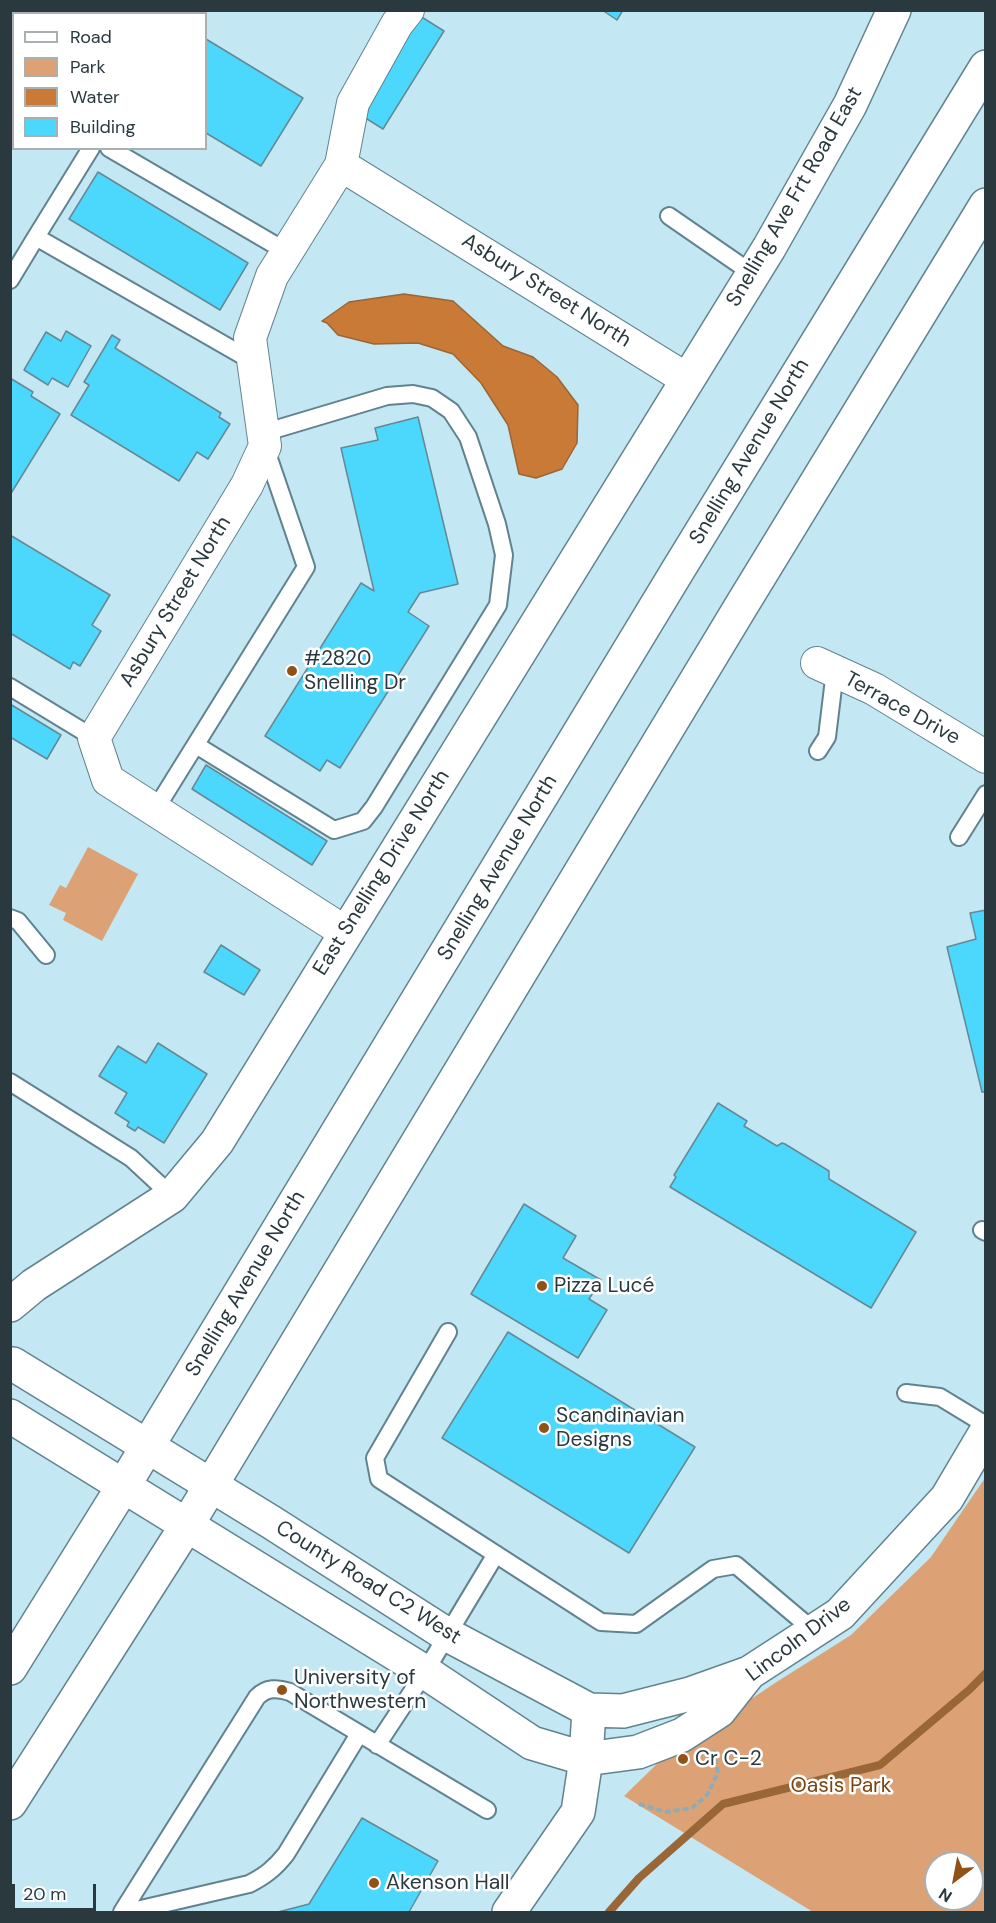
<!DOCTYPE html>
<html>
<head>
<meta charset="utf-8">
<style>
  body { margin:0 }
  #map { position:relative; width:996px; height:1923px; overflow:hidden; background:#c3e8f4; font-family:"DM Sans",sans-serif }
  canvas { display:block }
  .frame { position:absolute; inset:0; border:12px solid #2a393e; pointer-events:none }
  .legend { position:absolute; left:12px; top:12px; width:195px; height:138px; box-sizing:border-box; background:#fff; border:2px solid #aab0b2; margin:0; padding:8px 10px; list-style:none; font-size:18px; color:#2a393e }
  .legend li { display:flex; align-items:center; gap:12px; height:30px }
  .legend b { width:30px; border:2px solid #aab0b2 }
  .north { position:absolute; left:924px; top:1851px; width:60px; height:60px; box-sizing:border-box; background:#fff; border:2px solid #aab0b2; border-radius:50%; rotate:212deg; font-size:16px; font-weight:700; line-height:24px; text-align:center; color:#2a393e }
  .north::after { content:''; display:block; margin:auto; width:21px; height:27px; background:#915218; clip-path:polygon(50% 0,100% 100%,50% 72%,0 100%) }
  .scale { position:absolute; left:12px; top:1884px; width:84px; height:27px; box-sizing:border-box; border:3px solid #2a393e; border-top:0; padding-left:8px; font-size:18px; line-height:21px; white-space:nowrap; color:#2a393e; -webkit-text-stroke:4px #fff; paint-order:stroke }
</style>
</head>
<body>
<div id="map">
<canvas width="996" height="1923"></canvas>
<div class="frame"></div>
<ul class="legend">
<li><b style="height:8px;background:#fff"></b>Road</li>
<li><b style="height:16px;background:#dca275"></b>Park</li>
<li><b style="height:16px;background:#c97a36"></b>Water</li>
<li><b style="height:16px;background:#4cd7fd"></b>Building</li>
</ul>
<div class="north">N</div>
<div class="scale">20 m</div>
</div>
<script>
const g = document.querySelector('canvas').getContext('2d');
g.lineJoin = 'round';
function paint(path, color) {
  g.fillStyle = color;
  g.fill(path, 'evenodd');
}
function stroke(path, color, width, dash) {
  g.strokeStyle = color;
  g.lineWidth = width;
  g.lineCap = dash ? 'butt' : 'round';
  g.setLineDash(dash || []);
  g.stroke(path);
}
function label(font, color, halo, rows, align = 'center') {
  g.font = font + ' "DM Sans",sans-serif';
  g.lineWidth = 5;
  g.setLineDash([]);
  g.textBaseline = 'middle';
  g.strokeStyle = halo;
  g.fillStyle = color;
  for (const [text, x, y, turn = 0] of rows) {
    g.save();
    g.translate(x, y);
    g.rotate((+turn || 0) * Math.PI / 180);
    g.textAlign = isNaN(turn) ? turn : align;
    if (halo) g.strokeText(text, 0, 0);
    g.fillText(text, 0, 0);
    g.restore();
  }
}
paint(new Path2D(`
  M 88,847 L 138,874 L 102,941 L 63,920 L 66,913 L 49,905 L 60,885 L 66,888 Z
  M 985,1478 L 985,1912 L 813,1912 L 624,1796 L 662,1759 L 775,1683 L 851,1635 L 931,1557 ZM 936,1863 L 972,1863 L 972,1899 L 936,1899 Z`), '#dca275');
const water = new Path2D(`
  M 404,294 L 453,301 L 503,346 L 533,357 L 557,377 L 578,405 L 577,443 L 562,469 L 536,478 L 519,474 L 508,425 L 481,383 L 453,354 L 418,343 L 374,344 L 338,335 L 327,323 L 322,321 L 349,302 Z`);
paint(water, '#c97a36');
stroke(water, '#996638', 1.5);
stroke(new Path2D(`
  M 609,1912 L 639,1878 L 723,1804 L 880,1765 L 969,1690 L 986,1673`), '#996638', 8);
const building = new Path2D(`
  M 602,10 L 623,10 L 617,20 Z
  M 420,16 L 444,31 L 383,129 L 359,114 Z
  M 206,39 L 303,98 L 261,166 L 206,133 Z
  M 98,172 L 248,263 L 220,310 L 69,219 Z
  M 66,331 L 91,346 L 68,387 L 52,378 L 48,385 L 24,370 L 46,332 L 61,341 Z
  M 112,335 L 120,340 L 115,348 L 221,413 L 219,417 L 230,424 L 208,459 L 197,452 L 179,481 L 71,415 L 89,385 L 84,382 Z
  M 10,378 L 33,392 L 31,396 L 60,414 L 10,495 Z
  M 418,417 L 458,584 L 420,593 L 408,612 L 429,626 L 340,768 L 327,760 L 320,771 L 265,736 L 361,583 L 374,591 L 341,448 L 378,440 L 375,428 Z
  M 10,535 L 110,595 L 92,625 L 101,631 L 80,666 L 73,662 L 70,669 L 10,633 Z
  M 10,704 L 61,735 L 47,759 L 10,737 Z
  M 206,765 L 327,841 L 312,865 L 192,789 Z
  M 986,910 L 986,1092 L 982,1092 L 947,947 L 976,939 L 970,913 Z
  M 221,945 L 260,970 L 244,995 L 204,972 Z
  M 158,1043 L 207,1074 L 164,1143 L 138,1127 L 135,1131 L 127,1126 L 129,1122 L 115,1113 L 127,1093 L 99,1076 L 118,1046 L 146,1063 Z
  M 718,1103 L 747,1121 L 744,1126 L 777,1146 L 782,1143 L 785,1144 L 829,1171 L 829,1179 L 916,1232 L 871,1308 L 670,1187 L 676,1177 L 674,1175 Z
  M 524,1204 L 576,1236 L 563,1258 L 601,1280 L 589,1299 L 607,1310 L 578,1358 L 471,1294 Z
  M 508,1332 L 695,1447 L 629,1553 L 442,1438 Z
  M 362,1818 L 438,1861 L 409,1912 L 278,1912 L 309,1904 Z`);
paint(building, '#4cd7fd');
stroke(building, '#668894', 1.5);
const service = new Path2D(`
  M 51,14 L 53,10
  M 10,81 L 14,76
  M 91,148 L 36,237 L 254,362
  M 109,148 L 287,252
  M 669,216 L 753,274
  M 10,280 L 36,237
  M 10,687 L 94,738
  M 196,745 L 334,830 L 363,821 L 374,807 L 498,605 L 504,555 L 497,524 L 468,437 L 451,411 L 432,398 L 413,394 L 387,396 L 263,433
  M 818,751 L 827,737 L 835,671
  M 155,810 L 306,567 L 265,447
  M 959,837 L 986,794
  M 10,918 L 18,921 L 46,955
  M 10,1082 L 131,1158 L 172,1196
  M 982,1230 L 986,1232
  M 448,1332 L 375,1458 L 379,1479 L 601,1622 L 636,1624 L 713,1569 L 736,1565 L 814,1631
  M 906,1393 L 940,1397 L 986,1425
  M 377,1745 L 425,1672 L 496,1554
  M 122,1912 L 257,1697 C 267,1687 277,1688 290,1692 L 487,1810
  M 128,1912 L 249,1884 C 265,1876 275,1868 286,1854 L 359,1734`);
const minor = new Path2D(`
  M 341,165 L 688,380
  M 817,663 L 874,689 L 986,757
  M 345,932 L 108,780 L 94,738 L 247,485 L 265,446 L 250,338 L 272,276 L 341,165 L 353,103 L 397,24 L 408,10`);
const tertiary = new Path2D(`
  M 10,1305 L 34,1285 L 172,1196 L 217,1142 L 769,248 L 850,105 L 894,10
  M 10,1364 L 13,1364 L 271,1522 L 446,1634 L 589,1710 L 623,1711 L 690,1694 L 749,1673
  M 10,1416 L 425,1672 L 532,1743 L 586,1759 L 638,1752 L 682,1735 L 719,1711 L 749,1673 L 840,1614 L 947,1498 L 986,1432
  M 509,1912 L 578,1812 L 586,1759 L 589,1710`);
const trunk = new Path2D(`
  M 10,1668 L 124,1485 L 678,570 L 986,67
  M 10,1803 L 187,1525 L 740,608 L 986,205`);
stroke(service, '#61838f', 20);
stroke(minor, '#61838f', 34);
stroke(tertiary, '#61838f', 36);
stroke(trunk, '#61838f', 36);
stroke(new Path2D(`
  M 639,1804 L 666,1812 L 692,1808 L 707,1795 L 718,1773 L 713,1750`), '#8facb6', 4, [6, 3]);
stroke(service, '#fff', 16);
stroke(minor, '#fff', 32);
stroke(tertiary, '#fff', 33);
stroke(trunk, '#fff', 33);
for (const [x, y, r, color] of [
  [292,671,6,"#915218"],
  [542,1286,6,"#915218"],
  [544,1428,6,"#915218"],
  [282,1690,6,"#915218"],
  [683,1759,6,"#915218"],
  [374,1883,6,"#915218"]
]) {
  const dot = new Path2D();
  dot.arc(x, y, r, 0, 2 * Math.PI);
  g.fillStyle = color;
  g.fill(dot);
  stroke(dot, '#fff', 2);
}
label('21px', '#2a393e', '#fff', [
  ["Snelling Ave Frt Road East",795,197,-60],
  ["Asbury Street North",546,291,32],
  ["Snelling Avenue North",750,452,-59],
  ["Asbury Street North",176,602,-59],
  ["Terrace Drive",902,709,29],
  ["Snelling Avenue North",498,868,-59],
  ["East Snelling Drive North",382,873,-58],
  ["Snelling Avenue North",246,1284,-59],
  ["County Road C2 West",368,1583,32],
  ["Lincoln Drive",799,1640,-37]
]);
label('21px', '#2a393e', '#fff', [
  ["#2820",304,659],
  ["Snelling Dr",304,683],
  ["Pizza Lucé",554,1286],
  ["Scandinavian",556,1416],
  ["Designs",556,1440],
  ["University of",294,1678],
  ["Northwestern",294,1702],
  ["Cr C-2",695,1759],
  ["Akenson Hall",386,1883]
], 'left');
label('21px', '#7a4514', '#fff', [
  ["Oasis Park",841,1786]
]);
</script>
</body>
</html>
